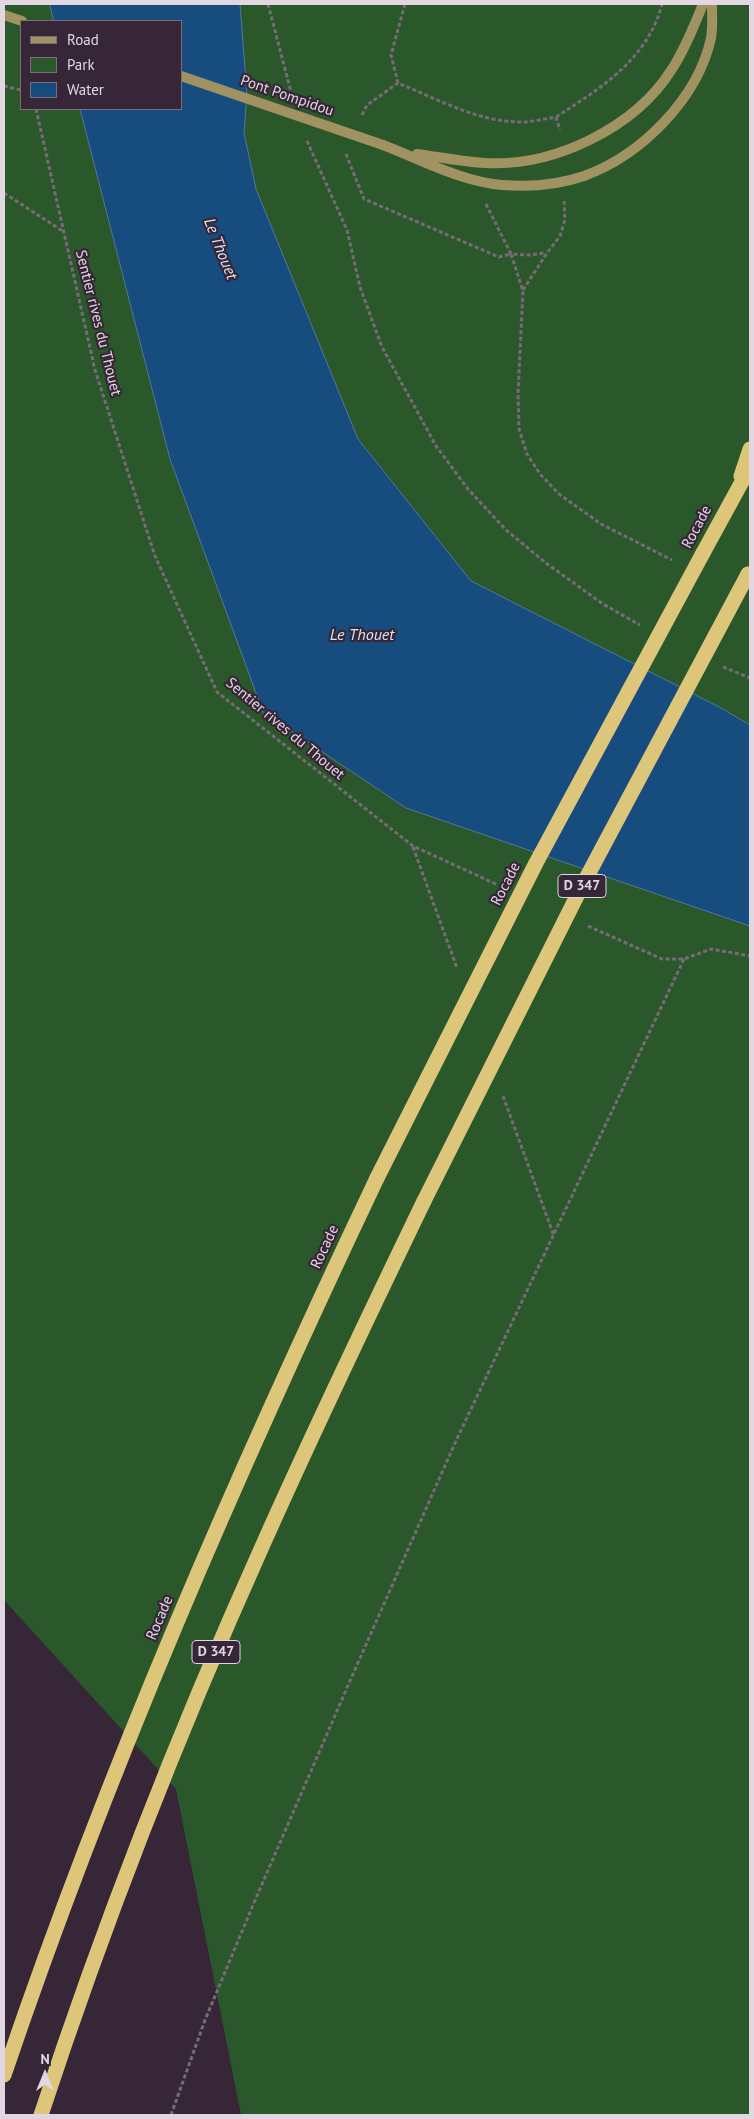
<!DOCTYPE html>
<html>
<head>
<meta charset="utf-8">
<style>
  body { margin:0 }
  #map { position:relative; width:754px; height:2119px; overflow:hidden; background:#372637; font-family:"PT Sans",sans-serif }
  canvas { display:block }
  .frame { position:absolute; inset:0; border:5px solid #e1d6e1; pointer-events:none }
  .legend { position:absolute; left:20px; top:20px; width:162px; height:90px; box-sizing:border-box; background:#372637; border:1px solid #7b6c7b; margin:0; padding:6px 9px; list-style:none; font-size:15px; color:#e1d6e1 }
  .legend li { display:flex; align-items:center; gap:10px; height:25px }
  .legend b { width:25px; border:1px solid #7b6c7b }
  .north { position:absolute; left:20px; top:2049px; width:50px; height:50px; -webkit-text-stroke:4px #372637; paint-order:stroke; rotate:0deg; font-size:14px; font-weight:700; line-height:20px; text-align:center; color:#e1d6e1 }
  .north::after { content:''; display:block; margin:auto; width:18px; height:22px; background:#e1d6e1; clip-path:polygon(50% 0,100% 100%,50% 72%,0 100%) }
</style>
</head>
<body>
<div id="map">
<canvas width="754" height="2119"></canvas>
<div class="frame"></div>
<ul class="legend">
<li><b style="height:6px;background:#a09261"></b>Road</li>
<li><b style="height:14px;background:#2b582a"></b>Park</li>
<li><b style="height:14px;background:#164d7e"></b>Water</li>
</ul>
<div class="north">N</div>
</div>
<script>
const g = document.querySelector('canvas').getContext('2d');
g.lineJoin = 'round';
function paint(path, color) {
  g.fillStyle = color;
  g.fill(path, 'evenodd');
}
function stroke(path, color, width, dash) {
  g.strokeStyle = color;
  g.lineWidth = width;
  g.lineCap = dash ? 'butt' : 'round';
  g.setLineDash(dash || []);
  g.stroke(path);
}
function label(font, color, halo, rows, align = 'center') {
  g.font = font + ' "PT Sans",sans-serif';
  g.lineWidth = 4.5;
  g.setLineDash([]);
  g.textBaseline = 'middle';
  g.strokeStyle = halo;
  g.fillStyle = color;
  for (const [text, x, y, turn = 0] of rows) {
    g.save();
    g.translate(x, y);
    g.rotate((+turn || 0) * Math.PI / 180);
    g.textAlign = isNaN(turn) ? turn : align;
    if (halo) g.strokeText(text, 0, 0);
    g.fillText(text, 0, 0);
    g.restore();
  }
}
paint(new Path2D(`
  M 4,4 L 750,4 L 750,2115 L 241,2115 L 176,1789 L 4,1600 ZM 21,21 L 181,21 L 181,109 L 21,109 Z`), '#2b582a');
const water = new Path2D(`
  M 50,4 L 240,4 L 247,94 L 244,133 L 256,189 L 358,439 L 471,581 L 721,708 L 750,725 L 750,926 L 406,808 L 263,712 L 170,459 L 80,109 L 181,109 L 181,21 L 54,21 Z`);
paint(water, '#164d7e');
stroke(water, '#53769c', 1);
stroke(new Path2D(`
  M 268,4 L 291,92
  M 405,4 L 391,55 L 398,83 C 437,99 478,122 521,122 C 532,122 544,119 556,117 L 560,130
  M 4,86 L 21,90
  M 36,109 L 95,370 L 155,556 L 217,692 L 413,846 L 498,885
  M 362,115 L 367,105 L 398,83
  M 556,117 C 601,88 648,59 662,4
  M 307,141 L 347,230 L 360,287 L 382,347 L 436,446 L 468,489 L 506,530 L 546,563 L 603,604 L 640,625
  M 346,154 L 364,199 L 499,257 L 511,254 L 523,291 L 518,393 L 519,429 L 527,454 L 540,474 L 559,494 L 601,524 L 672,560
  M 4,193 L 64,232
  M 486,204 L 511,254 L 529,255 L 546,253
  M 523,290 L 547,253 L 560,236 L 565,220 L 564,201
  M 723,667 L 750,678
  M 413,847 L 457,968
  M 588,926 L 662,959 L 684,959 L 711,949 L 750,956
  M 503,1096 L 554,1236
  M 171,2115 L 205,2020 L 253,1905 L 353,1674 L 455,1443 L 684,959`), '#796a79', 3, [4, 2.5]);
stroke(new Path2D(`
  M 4,15 L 22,21
  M 383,145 C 422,160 460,181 502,185 C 529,187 558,185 584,176 C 642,155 698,98 711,38 C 713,27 712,15 712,4
  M 417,154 C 440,157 463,162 485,163 C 554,167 635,128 672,69 C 685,49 694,26 703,4`), '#a09261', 10);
stroke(new Path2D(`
  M 741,476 L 750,449
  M 703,553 L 750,467
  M 4,2075 C 108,1768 238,1471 377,1178
  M 41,2115 C 104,1923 178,1734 261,1549 C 313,1432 368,1317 424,1201`), '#ddc67a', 15);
stroke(new Path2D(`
  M 181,76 L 383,145`), '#a09261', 10);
stroke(new Path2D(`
  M 377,1178 L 536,863 L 703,553
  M 424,1201 L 582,886 L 748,574`), '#ddc67a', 15);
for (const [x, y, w] of [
  [582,886,48],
  [216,1652,48]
]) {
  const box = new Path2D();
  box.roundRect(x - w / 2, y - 11.5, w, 23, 4);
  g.fillStyle = '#372637';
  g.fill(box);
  stroke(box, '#e1d6e1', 1);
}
label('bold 14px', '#e1d6e1', null, [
  ["D 347",582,886],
  ["D 347",216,1652]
]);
label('15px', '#e1d6e1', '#372637', [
  ["Pont Pompidou",287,96,19],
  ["Sentier rives du Thouet",98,323,76],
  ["Rocade",697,527,-62],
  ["Sentier rives du Thouet",285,729,40],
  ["Rocade",506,884,-63],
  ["Rocade",325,1247,-65],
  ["Rocade",160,1618,-67]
]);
label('italic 16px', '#d8e6f5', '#372637', [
  ["Le Thouet",220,249,68],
  ["Le Thouet",362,635]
]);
</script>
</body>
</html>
